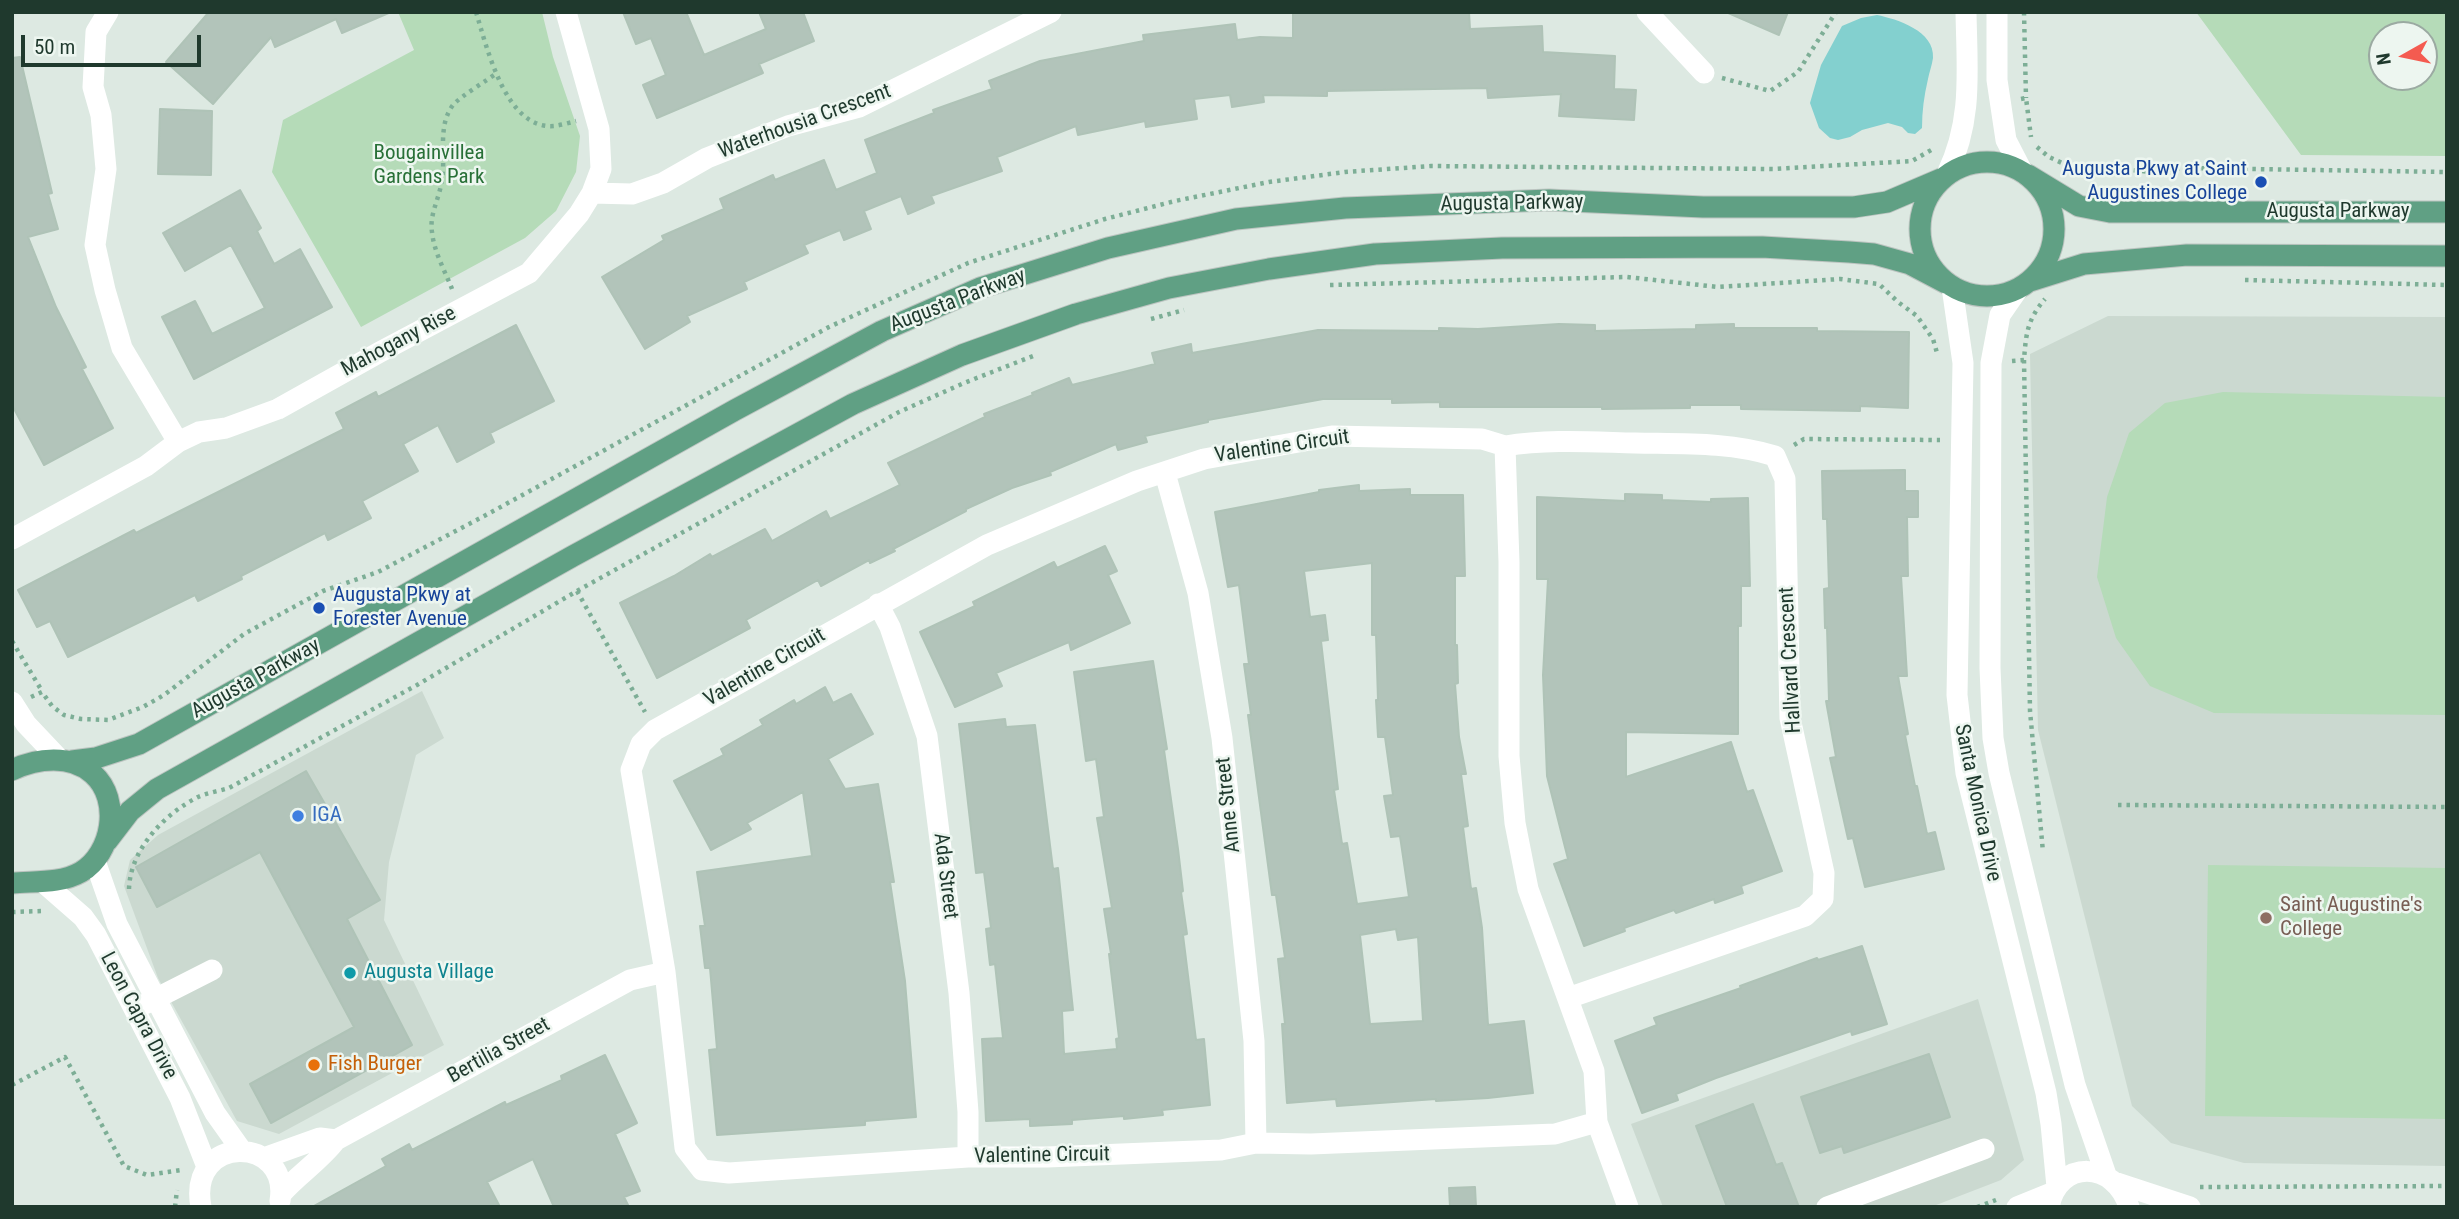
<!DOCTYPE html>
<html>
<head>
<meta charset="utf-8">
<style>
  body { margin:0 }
  #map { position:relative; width:2459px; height:1219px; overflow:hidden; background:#dde9e2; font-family:"Roboto Condensed",sans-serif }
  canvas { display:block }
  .frame { position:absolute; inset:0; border:14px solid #1f392d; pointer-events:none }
  .north { position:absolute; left:2368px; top:21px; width:70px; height:70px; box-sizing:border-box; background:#edf6f0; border:2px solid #9baaa2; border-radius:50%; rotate:261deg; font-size:19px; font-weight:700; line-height:28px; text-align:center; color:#1f392d }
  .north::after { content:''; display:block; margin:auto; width:24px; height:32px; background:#f45b50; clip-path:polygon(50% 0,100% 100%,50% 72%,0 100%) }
  .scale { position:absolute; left:21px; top:35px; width:180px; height:32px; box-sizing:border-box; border:4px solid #1f392d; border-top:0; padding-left:9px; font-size:21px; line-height:24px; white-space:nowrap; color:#1f392d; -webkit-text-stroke:5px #edf6f0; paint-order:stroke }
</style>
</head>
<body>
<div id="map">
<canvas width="2459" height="1219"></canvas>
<div class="frame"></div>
<div class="north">N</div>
<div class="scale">50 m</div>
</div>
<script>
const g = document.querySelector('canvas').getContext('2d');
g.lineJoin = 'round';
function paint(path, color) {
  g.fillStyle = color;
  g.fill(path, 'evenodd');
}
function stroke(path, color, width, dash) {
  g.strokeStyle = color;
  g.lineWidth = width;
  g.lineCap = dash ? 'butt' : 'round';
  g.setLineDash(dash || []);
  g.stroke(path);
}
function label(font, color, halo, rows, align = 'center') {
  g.font = font + ' "Roboto Condensed",sans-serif';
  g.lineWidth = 5;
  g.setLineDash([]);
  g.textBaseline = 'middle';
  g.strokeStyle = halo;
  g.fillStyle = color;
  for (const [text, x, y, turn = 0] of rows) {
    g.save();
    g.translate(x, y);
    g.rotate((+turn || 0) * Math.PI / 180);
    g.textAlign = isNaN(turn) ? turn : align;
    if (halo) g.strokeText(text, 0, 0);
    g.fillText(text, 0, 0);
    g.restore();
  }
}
paint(new Path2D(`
  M 2108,316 L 2447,317 L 2447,1166 L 2244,1163 L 2171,1143 L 2132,1106 L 2038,730 L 2030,354 Z
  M 422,691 L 444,738 L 416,755 L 389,862 L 384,920 L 444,1045 L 279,1134 L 237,1121 L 158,978 L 124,886 L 130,860 L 158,835 Z
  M 1978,999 L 2024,1160 L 2001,1180 L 1931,1207 L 1663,1207 L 1631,1124 Z`), '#cbd9d0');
paint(new Path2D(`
  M 398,12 L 542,12 L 553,57 L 580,136 L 576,172 L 556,211 L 525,238 L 361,327 L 272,172 L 283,120 L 414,50 Z
  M 2196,12 L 2447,12 L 2447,156 L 2301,155 ZM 2382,35 L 2424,35 L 2424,77 L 2382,77 Z
  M 2223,392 L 2447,397 L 2447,715 L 2214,713 L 2150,686 L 2116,638 L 2097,577 L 2107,497 L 2129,433 L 2165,403 Z
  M 2208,865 L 2447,868 L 2447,1119 L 2205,1116 Z`), '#b5dbb8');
paint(new Path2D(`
  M 1877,15 C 1897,19 1935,31 1933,58 C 1932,65 1929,73 1928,79 C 1924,96 1922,111 1922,128 L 1915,134 L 1908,133 L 1902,127 L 1888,123 L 1862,130 L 1850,137 L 1838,140 L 1830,138 L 1819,128 L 1810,103 L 1821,65 L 1842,26 L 1861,18 Z`), '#83d0cf');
const building = new Path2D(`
  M 209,12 L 391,12 L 342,33 L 336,19 L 275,47 L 271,37 L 213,104 L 166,62 Z
  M 623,12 L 686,12 L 704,55 L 766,29 L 759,12 L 803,12 L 814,41 L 759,64 L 763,73 L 657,118 L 643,85 L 666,75 L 651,38 L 636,44 Z
  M 1293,12 L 1469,12 L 1470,29 L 1542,26 L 1543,52 L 1615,56 L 1614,89 L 1636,90 L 1634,120 L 1559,116 L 1561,94 L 1488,98 L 1487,88 L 1327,91 L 1327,96 L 1263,95 L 1264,102 L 1232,107 L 1230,95 L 1194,99 L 1197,119 L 1146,127 L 1145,121 L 1078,135 L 1076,126 L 997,157 L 1002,171 L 931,196 L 934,203 L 908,214 L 901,196 L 864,211 L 871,229 L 844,240 L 840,230 L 804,245 L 808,253 L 744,282 L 747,289 L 687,316 L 690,322 L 645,349 L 602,277 L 664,240 L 662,236 L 724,209 L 720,199 L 773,175 L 775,180 L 824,160 L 836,190 L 877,173 L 865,140 L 934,113 L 933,110 L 992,89 L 989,81 L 1040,61 L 1144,41 L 1143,35 L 1235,24 L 1237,40 L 1260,37 L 1293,38 Z
  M 1726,12 L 1788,12 L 1779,35 Z
  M 20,57 L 52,193 L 48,194 L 58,229 L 28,237 L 56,307 L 86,367 L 82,369 L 113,428 L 44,465 L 12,405 L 12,58 Z
  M 160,109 L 212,111 L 211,175 L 158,174 Z
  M 240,190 L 261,228 L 257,231 L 274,264 L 300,249 L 332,307 L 194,379 L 162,317 L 195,301 L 212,334 L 265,308 L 231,245 L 185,271 L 163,233 Z
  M 1559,324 L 1595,325 L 1595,331 L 1696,329 L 1696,325 L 1734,324 L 1734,328 L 1817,328 L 1817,331 L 1909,332 L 1908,408 L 1860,406 L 1860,411 L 1741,409 L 1741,405 L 1690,405 L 1690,408 L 1602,409 L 1602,407 L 1440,407 L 1440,402 L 1392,403 L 1392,399 L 1323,399 L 1208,420 L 1208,422 L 1145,436 L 1147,442 L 1118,450 L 1116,444 L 1050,472 L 1051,475 L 1012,488 L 966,509 L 966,511 L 893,549 L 895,551 L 870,563 L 869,560 L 821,586 L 818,580 L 746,620 L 750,628 L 657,678 L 620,603 L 674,576 L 710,554 L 712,557 L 765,529 L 772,541 L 826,511 L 830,519 L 900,485 L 888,463 L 985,417 L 984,414 L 1033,395 L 1032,393 L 1069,378 L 1072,385 L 1155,364 L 1152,353 L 1191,344 L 1192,353 L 1318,330 L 1439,331 L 1439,328 L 1478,329 Z
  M 516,325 L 554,401 L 490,433 L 494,442 L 457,462 L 438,425 L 403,444 L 418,471 L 362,501 L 371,518 L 328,540 L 325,533 L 241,576 L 242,579 L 198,601 L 195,595 L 68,657 L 50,621 L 37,627 L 18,590 L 134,530 L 136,533 L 344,429 L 336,413 L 376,392 L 378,397 Z
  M 1905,470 L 1905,491 L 1918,491 L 1918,517 L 1907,517 L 1908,576 L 1901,576 L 1907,676 L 1898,676 L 1908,734 L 1905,735 L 1915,786 L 1917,786 L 1927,834 L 1935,832 L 1944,869 L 1865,887 L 1853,838 L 1848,839 L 1830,758 L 1836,757 L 1826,701 L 1829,701 L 1827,627 L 1825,628 L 1824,589 L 1829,588 L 1827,519 L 1823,519 L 1822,471 Z
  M 1359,485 L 1359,491 L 1410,489 L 1410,495 L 1463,495 L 1465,576 L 1455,576 L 1455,645 L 1457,645 L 1458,683 L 1455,684 L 1459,737 L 1466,774 L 1461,774 L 1468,826 L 1463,827 L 1471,889 L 1476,888 L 1482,928 L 1488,1025 L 1524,1021 L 1533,1093 L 1488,1098 L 1436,1101 L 1436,1099 L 1337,1106 L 1336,1099 L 1287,1103 L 1282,1024 L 1285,1024 L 1278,959 L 1285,958 L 1276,895 L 1272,895 L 1248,715 L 1251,715 L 1244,664 L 1249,664 L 1239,585 L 1228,587 L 1215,512 L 1319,492 L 1319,490 ZM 1372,563 L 1372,635 L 1376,635 L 1378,700 L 1376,700 L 1378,737 L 1385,737 L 1393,795 L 1384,796 L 1391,837 L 1400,836 L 1409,897 L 1357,904 L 1347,843 L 1342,844 L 1334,790 L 1338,789 L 1321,641 L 1328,640 L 1325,615 L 1310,617 L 1304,571 ZM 1396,929 L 1398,940 L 1418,937 L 1423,1021 L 1370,1024 L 1360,935 Z
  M 1625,494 L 1662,495 L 1662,500 L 1711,502 L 1711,499 L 1748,498 L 1750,586 L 1741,586 L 1741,626 L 1738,626 L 1738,734 L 1626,732 L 1626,777 L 1731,742 L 1747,792 L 1753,790 L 1782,871 L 1741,886 L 1743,893 L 1715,903 L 1714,899 L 1676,913 L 1674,910 L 1624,928 L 1625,931 L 1584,946 L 1554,864 L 1568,859 L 1547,776 L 1543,675 L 1548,579 L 1537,579 L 1537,497 L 1625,501 Z
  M 1105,546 L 1117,571 L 1108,575 L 1130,623 L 1071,650 L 1069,642 L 996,673 L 1002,686 L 955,707 L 920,632 L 975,606 L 973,602 L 1054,562 L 1057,568 Z
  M 1153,661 L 1167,749 L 1164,750 L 1178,849 L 1183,891 L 1181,892 L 1187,934 L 1183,935 L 1196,1040 L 1204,1039 L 1210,1105 L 1162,1110 L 1163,1115 L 1124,1119 L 1124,1116 L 1072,1120 L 1072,1124 L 1030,1126 L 1030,1119 L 986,1121 L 982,1039 L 1003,1038 L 995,964 L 990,965 L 986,929 L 991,928 L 984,872 L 976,873 L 959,724 L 1005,719 L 1006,727 L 1035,725 L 1053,869 L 1058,868 L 1073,1010 L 1062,1011 L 1064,1054 L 1117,1049 L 1116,1039 L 1119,1038 L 1109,954 L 1111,954 L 1104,909 L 1112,908 L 1097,818 L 1104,817 L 1096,759 L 1086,761 L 1074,672 Z
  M 825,687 L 833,703 L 851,694 L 873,734 L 828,759 L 845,789 L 878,784 L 894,882 L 890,882 L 905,981 L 916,1117 L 865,1121 L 865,1125 L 717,1135 L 709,1050 L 717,1049 L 710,968 L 705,968 L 700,926 L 705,926 L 697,872 L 812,856 L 803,792 L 747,823 L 751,829 L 711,850 L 674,781 L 724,755 L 721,749 L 763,725 L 760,720 L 794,700 L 796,704 Z
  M 306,771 L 380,900 L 347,919 L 412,1045 L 271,1123 L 250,1084 L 354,1027 L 260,852 L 157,907 L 136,867 Z
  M 1862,946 L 1887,1024 L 1852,1035 L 1851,1031 L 1716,1078 L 1676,1094 L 1678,1100 L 1642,1113 L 1615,1041 L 1657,1025 L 1654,1018 L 1741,988 L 1740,986 L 1817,958 L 1818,960 Z
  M 1929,1054 L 1950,1117 L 1844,1153 L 1842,1146 L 1820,1153 L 1801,1097 Z
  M 605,1055 L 637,1123 L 615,1134 L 640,1191 L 624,1197 L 629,1207 L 554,1207 L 533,1159 L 487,1182 L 500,1207 L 312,1207 L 386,1166 L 382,1159 L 409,1144 L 412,1150 L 505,1102 L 506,1105 L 562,1080 L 561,1076 Z
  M 1753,1104 L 1776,1165 L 1782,1163 L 1799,1207 L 1727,1207 L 1696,1126 Z
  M 1475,1187 L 1476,1207 L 1450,1207 L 1449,1188 Z`);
paint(building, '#b2c4ba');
stroke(building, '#afc3b7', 2);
const major = new Path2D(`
  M1920 229a67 67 0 1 1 134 0a67 67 0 1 1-134 0Z
  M 2028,175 L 2079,206 L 2110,212 L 2447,212
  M 2030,281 L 2084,264 L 2187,255 L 2447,256
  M 72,761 L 96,758 L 139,744 L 735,410 L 882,331 L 980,288 L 1108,248 L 1236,219 L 1345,208 L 1549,200 L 1703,207 L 1854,207 L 1887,202 L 1941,179
  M 12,770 C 37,758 71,754 93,774 C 122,800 112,854 81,872 C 60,884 35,881 12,883
  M 107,841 L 130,811 L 157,789 L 573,556 L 853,404 L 962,355 L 1076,314 L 1169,288 L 1269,269 L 1375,254 L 1502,248 L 1762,247 L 1849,252 L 1874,254 L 1910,264 L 1946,283`);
stroke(major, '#bcc4c0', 23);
stroke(new Path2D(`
  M 476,12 C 487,48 506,130 554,126 C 561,125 569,123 576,121
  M 2024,12 L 2026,98
  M 1722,78 L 1770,91 L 1798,72 L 1836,12
  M 2021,99 L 2026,98 L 2031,137
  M 2037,147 L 2049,157 L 2062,163 L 2151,172 L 2184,168 L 2447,172
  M 2245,280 L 2447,285
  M 1330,285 L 1627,277 L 1718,287 L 1840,279 L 1879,284 L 1898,302 L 1917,316 L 1933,339 L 1937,353
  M 452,289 C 445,271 434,252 432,232 C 429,214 440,198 442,179 C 446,156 437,126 453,105 C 461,96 486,81 497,73
  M 1151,319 L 1184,310
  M 2024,360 L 2030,711 L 2043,852
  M 2012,361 L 2024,360 C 2026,334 2027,320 2045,299
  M 1794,445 L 1804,439 L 1940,440
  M 577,591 L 645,712
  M 12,641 L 42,691
  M 31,697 L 42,692 L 52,706 L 64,715 L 81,719 L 108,720 L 143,707 L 164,695 L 244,634 L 323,591 L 378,572 L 486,515 L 829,327 L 968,263 L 1105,219 L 1175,201 L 1269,182 L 1345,172 L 1431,166 L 1773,169 L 1912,161 L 1933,149
  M 2118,805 L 2447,807
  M 129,889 C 130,850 164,814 198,797 C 207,793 219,791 229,788 L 417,685 L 577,591 L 899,412 L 964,383 L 1033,356
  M 12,912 L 43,911
  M 12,1085 L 65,1057 L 124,1166 L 147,1175 L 181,1170
  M 2200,1187 L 2447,1186
  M 175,1207 L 177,1190
  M 1977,1207 L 1996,1200`), '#7dae96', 4.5, [3.5, 5]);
stroke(new Path2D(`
  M 108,12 L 96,32 L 93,87 L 101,115 L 106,169 L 95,245 L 105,290 L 122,348 L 178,442
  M 1647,12 L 1704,73
  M 1997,12 L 1997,80 L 2006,140 L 2022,171
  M 1947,174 C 1973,120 1967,71 1966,12
  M 592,193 L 632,194 L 663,183 L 707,158 L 788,126 L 859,107 L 1051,12
  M 1952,287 L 1963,363 L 1957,695 L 1966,773 L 2046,1093 L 2051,1124 L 2057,1187
  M 2018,289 L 2000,315 L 1991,363 L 1990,668 L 1993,738 L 1999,773 L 2075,1085 L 2106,1175
  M 1505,446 C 1549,439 1591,442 1635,443 C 1682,444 1730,442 1775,456 L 1785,479 L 1790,718 L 1824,873 L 1823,899 L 1805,916 L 1568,998
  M 1165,473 L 1198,593 L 1222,738 L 1254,1041 L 1256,1143
  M 12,539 L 146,466 L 178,442 L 199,432 L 226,428 L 278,409 L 380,352 L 529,273 L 579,214 L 592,193 L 601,169 L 599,129 L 566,12
  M 878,604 L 890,627 L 927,736 L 959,993 L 968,1112 L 968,1157
  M 12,702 L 26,724 L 60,760
  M 95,861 L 117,924 L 215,1113 L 242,1151
  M 43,882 L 83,917 L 96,935 L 180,1098 L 207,1167
  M 145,1004 L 212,970
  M 1597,1122 L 1594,1071 L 1528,889 L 1515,823 L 1509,756 L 1509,562 L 1505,446 L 1482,439 L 1332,436 L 1204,459 L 1137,481 L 987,545 L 655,730 L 641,744 L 631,770 L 665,972 L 685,1148 L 702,1170 L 729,1173 L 968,1157 L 1047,1157 L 1221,1150 L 1256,1143 L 1311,1144 L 1555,1134 L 1597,1122 L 1628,1207
  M 264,1158 L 320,1138 L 336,1140
  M 2117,1183 L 2190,1207
  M 282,1193 C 299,1174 321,1160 336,1140 L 630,980 L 665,972
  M 201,1207 C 187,1133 291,1135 280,1201
  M 1827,1207 L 1984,1149
  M 2017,1207 L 2054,1192
  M 2049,1207 C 2058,1159 2115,1160 2129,1207`), '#fff', 21);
stroke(major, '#60a084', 21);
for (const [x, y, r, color] of [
  [2261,182,7,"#1a4fb4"],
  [319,608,7,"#1a4fb4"],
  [298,816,7,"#3f7fe0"],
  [2266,918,7,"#8d6e63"],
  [350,973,7,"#0f9aa8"],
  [314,1065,7,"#e8710a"]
]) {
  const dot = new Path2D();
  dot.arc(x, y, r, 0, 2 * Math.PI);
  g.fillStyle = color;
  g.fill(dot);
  stroke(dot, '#edf6f0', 2.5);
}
label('21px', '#1f392d', '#edf6f0', [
  ["Waterhousia Crescent",805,122,-20],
  ["Augusta Parkway",1512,204,-1],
  ["Augusta Parkway",2338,212],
  ["Augusta Parkway",958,301,-21],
  ["Mahogany Rise",399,342,-28],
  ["Valentine Circuit",1282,447,-8],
  ["Hallvard Crescent",1791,660,-93],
  ["Valentine Circuit",765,668,-30],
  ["Augusta Parkway",256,679,-29],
  ["Santa Monica Drive",1977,803,78],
  ["Anne Street",1229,805,-96],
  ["Ada Street",945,876,83],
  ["Leon Capra Drive",138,1016,62],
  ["Bertilia Street",499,1051,-29],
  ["Valentine Circuit",1042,1156,-1]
]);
label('21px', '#287037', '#edf6f0', [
  ["Bougainvillea",429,154],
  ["Gardens Park",429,178]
]);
label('21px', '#164399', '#edf6f0', [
  ["Augusta Pkwy at Saint",2247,170],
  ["Augustines College",2247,194],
  ["Augusta Pkwy at",333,596,"left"],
  ["Forester Avenue",333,620,"left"]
], 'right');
label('21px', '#366cbe', '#edf6f0', [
  ["IGA",312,816]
], 'left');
label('21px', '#785e54', '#edf6f0', [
  ["Saint Augustine's",2280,906],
  ["College",2280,930]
], 'left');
label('21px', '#0d838f', '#edf6f0', [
  ["Augusta Village",364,973]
], 'left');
label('21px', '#c56008', '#edf6f0', [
  ["Fish Burger",328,1065]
], 'left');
</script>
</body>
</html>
